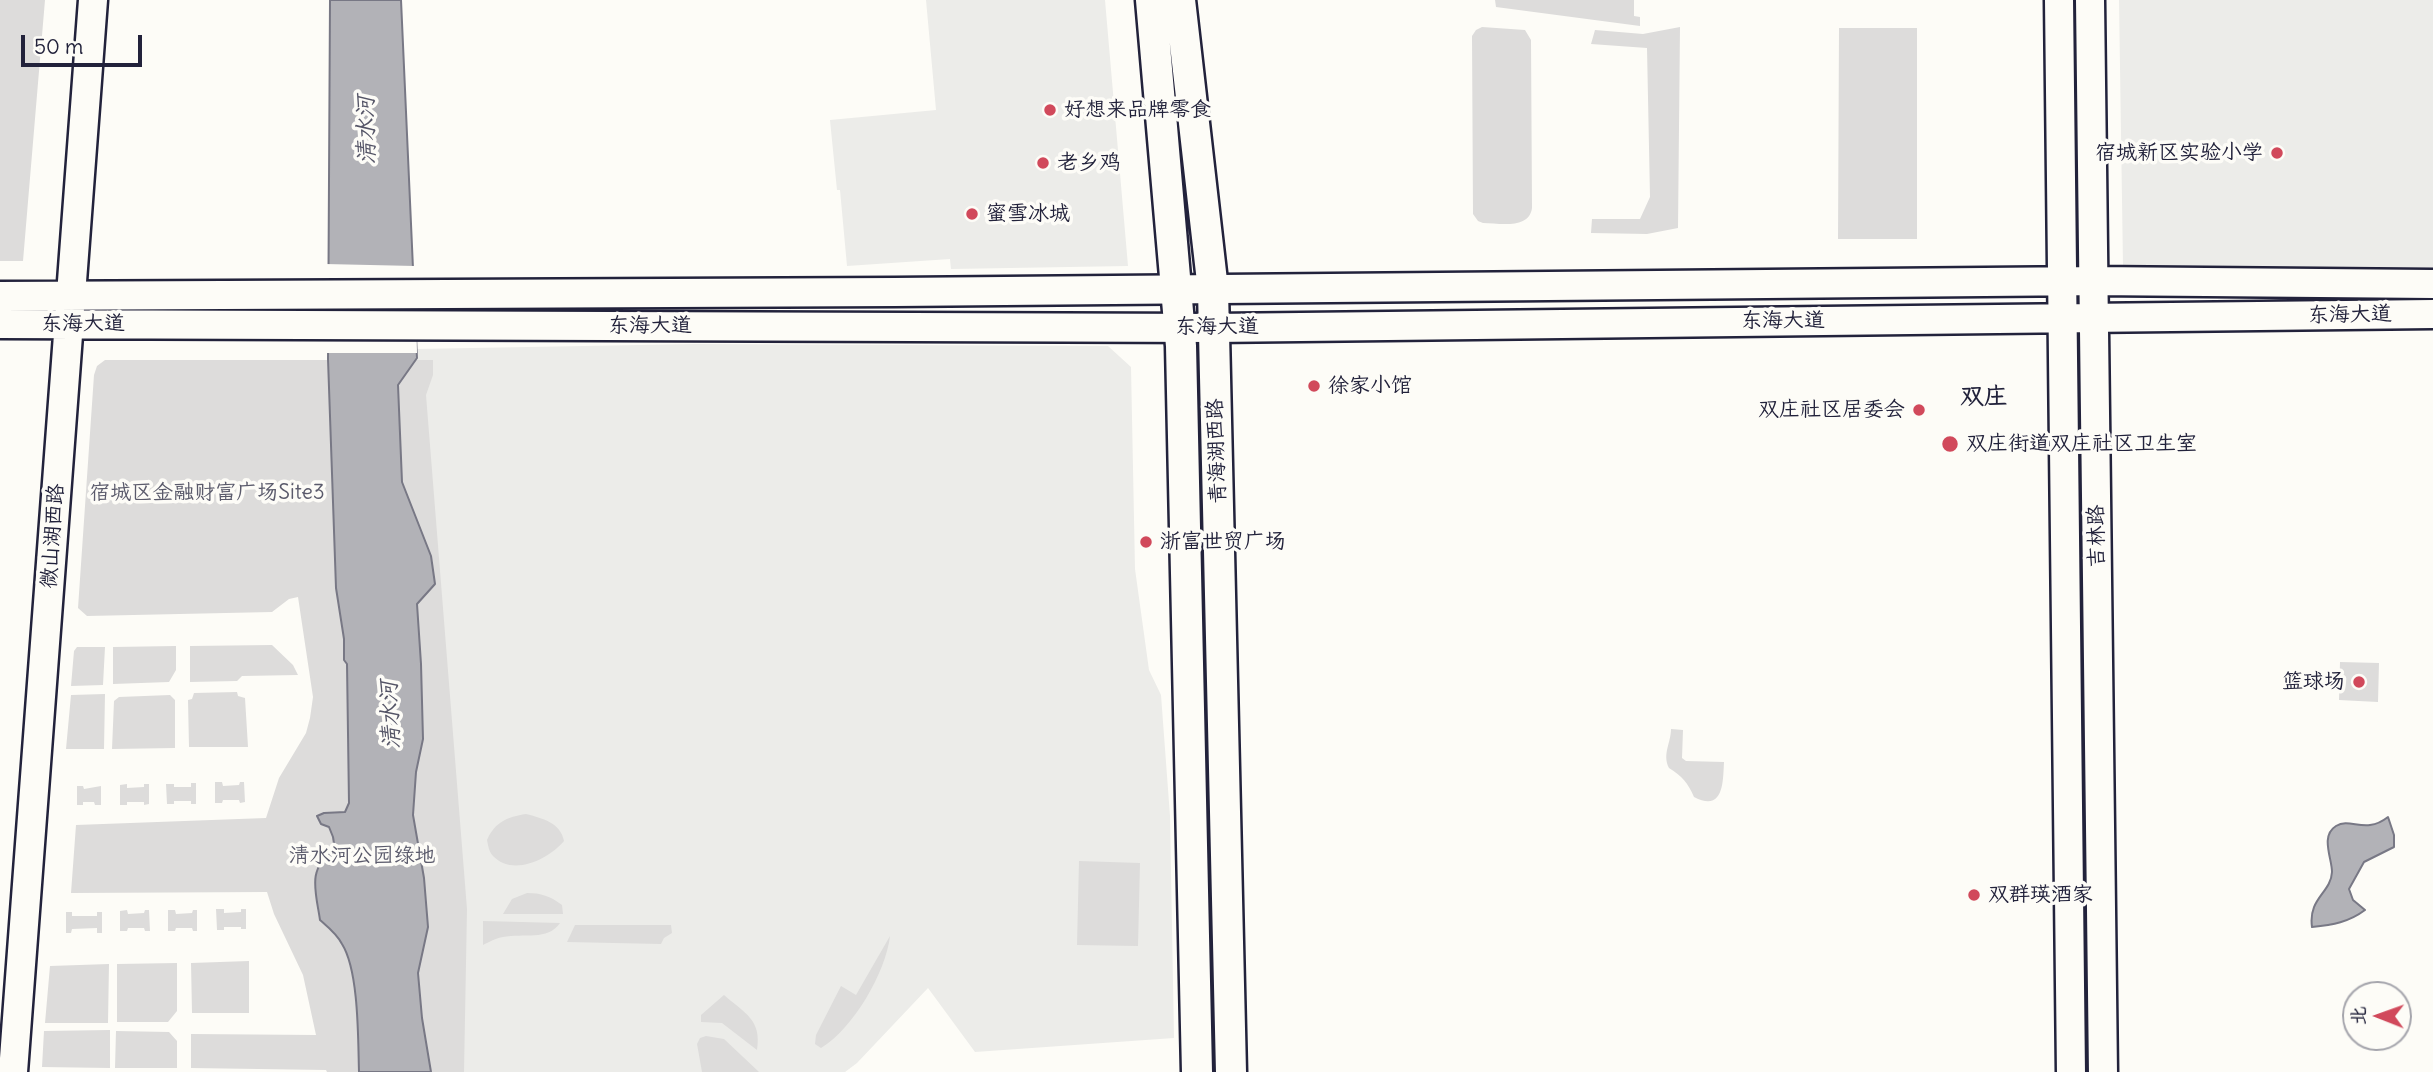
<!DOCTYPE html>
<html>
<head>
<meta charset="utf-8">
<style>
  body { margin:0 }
  #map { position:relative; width:2433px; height:1072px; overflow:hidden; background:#fdfcf7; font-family:Delius,"LXGW WenKai TC",sans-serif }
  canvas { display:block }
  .north { position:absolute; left:2342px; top:981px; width:70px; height:70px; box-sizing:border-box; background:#fdfcf7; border:2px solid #a5a5ac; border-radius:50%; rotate:271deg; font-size:19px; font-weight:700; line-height:28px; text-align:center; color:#22223b }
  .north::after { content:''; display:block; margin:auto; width:24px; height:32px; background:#d1495b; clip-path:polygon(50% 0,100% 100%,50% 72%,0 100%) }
  .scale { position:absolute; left:21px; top:35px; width:121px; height:32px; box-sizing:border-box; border:4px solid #22223b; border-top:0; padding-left:9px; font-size:21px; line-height:24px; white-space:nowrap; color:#22223b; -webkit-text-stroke:5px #fdfcf7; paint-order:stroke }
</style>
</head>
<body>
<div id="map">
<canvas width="2433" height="1072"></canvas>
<div class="north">北</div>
<div class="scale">50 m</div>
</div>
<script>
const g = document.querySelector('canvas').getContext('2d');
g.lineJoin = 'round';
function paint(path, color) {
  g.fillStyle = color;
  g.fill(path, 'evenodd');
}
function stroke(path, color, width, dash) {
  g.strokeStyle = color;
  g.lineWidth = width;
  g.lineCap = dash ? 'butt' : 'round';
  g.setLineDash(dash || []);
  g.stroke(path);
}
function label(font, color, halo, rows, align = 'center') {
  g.font = font + ' Delius,"LXGW WenKai TC",sans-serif';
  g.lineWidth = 7;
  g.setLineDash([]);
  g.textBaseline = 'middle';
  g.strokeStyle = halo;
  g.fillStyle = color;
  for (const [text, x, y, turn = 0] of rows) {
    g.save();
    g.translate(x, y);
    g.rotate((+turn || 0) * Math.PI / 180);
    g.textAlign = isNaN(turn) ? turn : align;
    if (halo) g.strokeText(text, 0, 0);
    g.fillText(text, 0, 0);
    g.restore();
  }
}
paint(new Path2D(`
  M 926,0 L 1105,0 L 1128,266 L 951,269 L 950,259 L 847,266 L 840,190 L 837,190 L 830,120 L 936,110 Z
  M 2119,0 L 2433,0 L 2433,272 L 2123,266 Z
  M 695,344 L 1108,346 L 1131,367 L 1135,569 L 1149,670 L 1161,695 L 1170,816 L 1174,1038 L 975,1052 L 928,988 L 857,1063 L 845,1072 L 431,1072 L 398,385 L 417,358 L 416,349 Z`), '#ecece9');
paint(new Path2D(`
  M 0,0 L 45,0 L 23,261 L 0,261 Z
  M 1495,0 L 1634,0 L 1634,16 L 1640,17 L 1640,26 L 1496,7 Z
  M 1482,27 L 1525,30 L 1531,40 L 1532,208 C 1529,230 1499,223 1483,223 L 1478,221 L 1473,214 L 1472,36 L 1476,30 Z
  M 1680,27 L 1678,228 L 1647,234 L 1591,233 L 1592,219 L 1640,219 L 1650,197 L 1647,48 L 1591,44 L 1595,30 L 1643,34 Z
  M 1839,28 L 1917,28 L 1917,239 L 1838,239 Z
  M 105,360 L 433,360 L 433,375 L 426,395 L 467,909 L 464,1072 L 327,1072 L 326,1070 L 191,1068 L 191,1034 L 316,1035 L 303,975 L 274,914 L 267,892 L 71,893 L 76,825 L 266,818 L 279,778 L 306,733 L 310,718 L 313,697 L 298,597 L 289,599 L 272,612 L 87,616 L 78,608 L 94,375 L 97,366 Z
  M 272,645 L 293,665 L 298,675 L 242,676 L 237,681 L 190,682 L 190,646 Z
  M 176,646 L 176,670 L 169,682 L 113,684 L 113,647 Z
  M 77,647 L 105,647 L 103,685 L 71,686 L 74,651 Z
  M 2340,662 L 2379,663 L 2378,702 L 2339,700 Z
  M 237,692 L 238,696 L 245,698 L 248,747 L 189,747 L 188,700 L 192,699 L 194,693 Z
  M 105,694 L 104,749 L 66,749 L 71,695 Z
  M 170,695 L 175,700 L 175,748 L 112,749 L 114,701 L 119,697 Z
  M 1671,729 L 1683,730 L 1682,758 L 1686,761 L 1724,762 C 1723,781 1724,813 1694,797 C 1688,783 1682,776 1669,768 C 1662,754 1671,743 1671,729 Z
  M 215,782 L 222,782 L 223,786 L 239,785 L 240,782 L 244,782 L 245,802 L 240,803 L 239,800 L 223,800 L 222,803 L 215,803 Z
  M 191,783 L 196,783 L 196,804 L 191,804 L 191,801 L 174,801 L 174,804 L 167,804 L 166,784 L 174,784 L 174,787 L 191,787 Z
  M 127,784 L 127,788 L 144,787 L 144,784 L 149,784 L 149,804 L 144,805 L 144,802 L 127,802 L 127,805 L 120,805 L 120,785 Z
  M 77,786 L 83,786 L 84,789 L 101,786 L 101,805 L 95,805 L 94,802 L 83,802 L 83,805 L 77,805 Z
  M 526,814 C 542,818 561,823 564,841 C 549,859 513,877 493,856 C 489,852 488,845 487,840 C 495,822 507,817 526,814 Z
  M 1079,861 L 1140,863 L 1138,946 L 1077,945 Z
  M 527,893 C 541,893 550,896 562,905 L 563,914 L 503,914 L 512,899 Z
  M 216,909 L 224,909 L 224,913 L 241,912 L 241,909 L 246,909 L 246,929 L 241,929 L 241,927 L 224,927 L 224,930 L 217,930 Z
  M 127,910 L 128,914 L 144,913 L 145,910 L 149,910 L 150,931 L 145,931 L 144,928 L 128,928 L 127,931 L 120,931 L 120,911 Z
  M 175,910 L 176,914 L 192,913 L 193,910 L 197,910 L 197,931 L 193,931 L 192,928 L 176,928 L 175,931 L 168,931 L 168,910 Z
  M 66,912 L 72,912 L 72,916 L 97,916 L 97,912 L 102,912 L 102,933 L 97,933 L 97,928 L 72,929 L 71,933 L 66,933 Z
  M 483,921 L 560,923 C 548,941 523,933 503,937 C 496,938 489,942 483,945 Z
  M 575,925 L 671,925 L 672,933 L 664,938 L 661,944 L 567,942 Z
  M 890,936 C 886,972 853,1029 821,1048 L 815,1044 L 816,1035 L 841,986 L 856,995 Z
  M 249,961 L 249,1013 L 192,1013 L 191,963 Z
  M 177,963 L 177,1011 L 168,1022 L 117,1022 L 117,964 Z
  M 109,964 L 108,1023 L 45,1023 L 50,966 Z
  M 724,995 C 744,1013 762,1019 757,1050 L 722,1023 L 701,1022 L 701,1015 Z
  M 110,1030 L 110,1068 L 42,1067 L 44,1031 Z
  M 116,1031 L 169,1032 L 177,1041 L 177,1068 L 115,1068 Z
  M 706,1036 L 724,1039 L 759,1072 L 702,1072 L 697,1044 L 700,1038 Z`), '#dddcdb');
const water = new Path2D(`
  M 330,0 L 401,0 L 417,358 L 398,385 L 402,482 L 431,556 L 435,584 L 417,604 L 421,664 L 423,739 L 416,772 L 413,815 L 424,878 L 428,927 L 418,973 L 422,1018 L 431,1072 L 359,1072 C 358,1039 359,971 342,944 C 337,934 328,927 320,920 C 316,892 306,868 335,850 L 333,837 L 329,827 L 321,824 L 317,816 L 324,813 L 345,812 L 349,803 L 347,664 L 344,660 L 344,639 L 336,588 L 328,359 Z
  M 2388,817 L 2394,835 L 2394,847 L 2364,862 L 2349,889 L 2353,900 L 2365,910 C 2349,922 2333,925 2312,927 C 2308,898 2331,893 2332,872 C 2332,858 2320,836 2336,826 C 2351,817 2365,835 2388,817 Z`);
paint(water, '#b2b2b7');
stroke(water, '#787885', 2);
paint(new Path2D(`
  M 325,264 L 415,266 L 417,353 L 325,353 Z`), '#fdfcf7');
const secondary = new Path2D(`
  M 2059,0 L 2071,1072
  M 2090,0 L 2103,1072
  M 0,296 L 895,292 L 2093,281 L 2433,284
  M 0,324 L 1214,328 L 2433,314
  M 13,1072 L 93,0`);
const primary = new Path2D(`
  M 1151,0 L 1181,346 L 1197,1072
  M 1180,0 L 1213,290 L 1231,1072`);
stroke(secondary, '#22223b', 33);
stroke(primary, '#22223b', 35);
stroke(secondary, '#fdfcf7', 28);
stroke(primary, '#fdfcf7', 30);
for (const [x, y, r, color] of [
  [1050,110,7,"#d1495b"],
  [2277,153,7,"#d1495b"],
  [1043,163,7,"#d1495b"],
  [972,214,7,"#d1495b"],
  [1314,386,7,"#d1495b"],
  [1919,410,7,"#d1495b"],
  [1950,444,9,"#d1495b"],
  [1146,542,7,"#d1495b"],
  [2359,682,7,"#d1495b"],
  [1974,895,7,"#d1495b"]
]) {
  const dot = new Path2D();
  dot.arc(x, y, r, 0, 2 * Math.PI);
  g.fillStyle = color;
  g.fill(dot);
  stroke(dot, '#fdfcf7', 2.5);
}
label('21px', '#22223b', '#fdfcf7', [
  ["好想来品牌零食",1064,110],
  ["宿城新区实验小学",2263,153,"right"],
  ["老乡鸡",1057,163],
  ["蜜雪冰城",986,214],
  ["徐家小馆",1328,386],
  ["双庄社区居委会",1905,410,"right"],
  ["双庄街道双庄社区卫生室",1966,444],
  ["浙富世贸广场",1160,542],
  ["篮球场",2345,682,"right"],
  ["双群瑛酒家",1988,895]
], 'left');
label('21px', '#22223b', '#fdfcf7', [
  ["东海大道",2350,315,-1],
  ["东海大道",1783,321],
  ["东海大道",83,324],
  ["东海大道",650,326],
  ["东海大道",1217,327],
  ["青海湖西路",1217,451,-92],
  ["微山湖西路",53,536,-86],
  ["吉林路",2097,536,-91]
]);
label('21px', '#5a5a6b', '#fdfcf7', [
  ["宿城区金融财富广场Site3",207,493],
  ["清水河公园绿地",362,856]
]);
label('italic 23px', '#545466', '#fdfcf7', [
  ["清水河",367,130,-91],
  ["清水河",391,715,-93]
]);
label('bold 24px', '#22223b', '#fdfcf7', [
  ["双庄",1984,397]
]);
</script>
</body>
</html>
